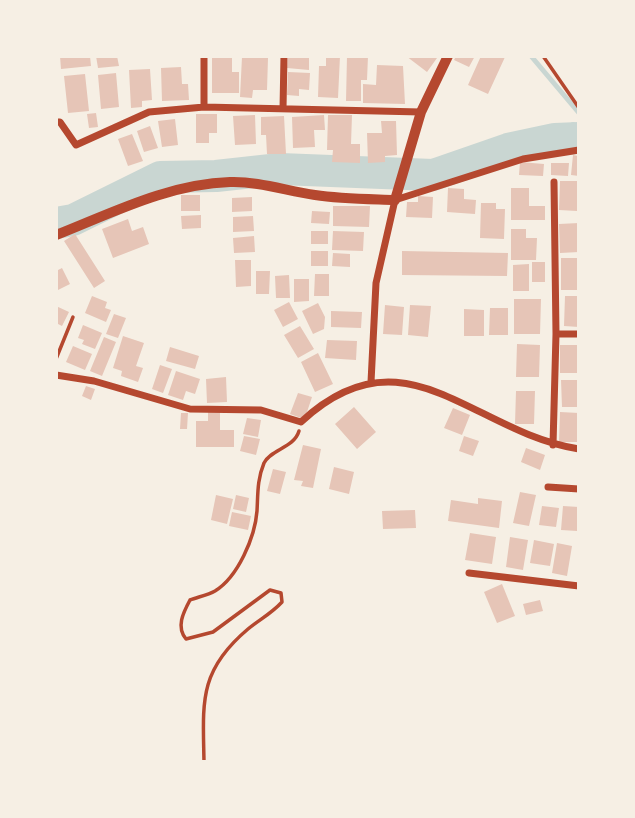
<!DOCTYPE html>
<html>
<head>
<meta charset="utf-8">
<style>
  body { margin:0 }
  #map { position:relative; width:635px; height:818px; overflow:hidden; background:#f6efe4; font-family:Signika,sans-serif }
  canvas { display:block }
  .frame { position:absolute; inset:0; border:58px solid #f6efe4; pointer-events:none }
</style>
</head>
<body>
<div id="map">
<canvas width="635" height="818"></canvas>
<div class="frame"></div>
</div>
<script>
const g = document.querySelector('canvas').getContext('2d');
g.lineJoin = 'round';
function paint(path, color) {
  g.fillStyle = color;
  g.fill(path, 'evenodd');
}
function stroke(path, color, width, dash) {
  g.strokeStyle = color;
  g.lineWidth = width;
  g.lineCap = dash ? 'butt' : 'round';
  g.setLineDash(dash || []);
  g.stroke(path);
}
paint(new Path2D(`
  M 573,122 L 579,124 L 579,143 L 560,145 L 555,128 Z`), '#c9d6d2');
stroke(new Path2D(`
  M 531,56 L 579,113`), '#c9d6d2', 5);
stroke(new Path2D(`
  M 56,223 L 73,220 L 160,177 L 216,176 L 280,169 L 433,175 L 508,149 L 555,139 L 579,138`), '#c9d6d2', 32);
paint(new Path2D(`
  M 60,56 L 90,56 L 91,66 L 61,69 Z
  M 96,56 L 117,56 L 119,66 L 98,68 Z
  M 288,56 L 309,56 L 309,70 L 287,68 Z
  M 326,56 L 340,56 L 338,98 L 318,97 L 319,66 L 326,66 Z
  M 347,56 L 368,56 L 367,80 L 361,80 L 361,101 L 346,101 Z
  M 406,56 L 434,56 L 437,58 L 427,72 Z
  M 456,56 L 475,56 L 469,67 L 454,60 Z
  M 481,56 L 505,57 L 488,94 L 468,85 Z
  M 212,57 L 232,57 L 232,72 L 239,72 L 239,93 L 212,93 Z
  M 242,57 L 268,58 L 267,90 L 253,90 L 252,98 L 240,97 Z
  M 377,65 L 403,66 L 405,104 L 363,103 L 363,84 L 376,85 Z
  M 181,67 L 182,84 L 188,84 L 189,100 L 162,101 L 161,68 Z
  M 150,69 L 152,100 L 142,101 L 142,107 L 131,108 L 129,70 Z
  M 288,72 L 310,73 L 309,90 L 299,89 L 299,96 L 287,95 Z
  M 116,73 L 119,107 L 101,109 L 98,75 Z
  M 85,74 L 89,111 L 68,113 L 64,76 Z
  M 96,113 L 98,127 L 89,128 L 87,114 Z
  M 196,114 L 217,114 L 217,133 L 209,133 L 209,143 L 196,143 Z
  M 255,115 L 256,144 L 235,145 L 233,116 Z
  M 324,115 L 325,130 L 314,130 L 315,147 L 293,148 L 292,117 Z
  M 328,115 L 352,115 L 351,144 L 360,144 L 360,163 L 332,162 L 333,150 L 327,150 Z
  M 284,116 L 286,154 L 267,154 L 266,135 L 261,135 L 261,117 Z
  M 175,119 L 178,145 L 162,147 L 158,121 Z
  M 381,121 L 396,121 L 397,155 L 385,156 L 385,162 L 368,163 L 367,133 L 382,133 Z
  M 150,126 L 158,148 L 144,152 L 137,131 Z
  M 132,134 L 143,161 L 128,166 L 118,139 Z
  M 573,155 L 579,156 L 579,176 L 571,175 Z
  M 520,162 L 544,164 L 543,176 L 519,175 Z
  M 551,163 L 569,163 L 568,176 L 551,175 Z
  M 560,181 L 577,181 L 577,211 L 559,210 Z
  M 448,188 L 464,189 L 464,199 L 476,200 L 475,214 L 447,212 Z
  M 511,188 L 529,188 L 529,206 L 545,206 L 545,220 L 511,220 Z
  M 181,195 L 200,195 L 200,211 L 181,211 Z
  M 418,196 L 433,197 L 432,218 L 406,217 L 407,202 L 418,202 Z
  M 252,197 L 252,211 L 232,212 L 232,198 Z
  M 481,203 L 496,203 L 496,209 L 505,209 L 504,239 L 480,238 Z
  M 333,206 L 370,206 L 369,227 L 333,226 Z
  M 312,211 L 330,212 L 329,224 L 311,223 Z
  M 201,215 L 201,228 L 182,229 L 181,216 Z
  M 253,216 L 254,231 L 233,232 L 233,217 Z
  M 128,219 L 132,231 L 143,227 L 149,244 L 113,258 L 102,229 Z
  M 579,223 L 579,252 L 560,253 L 559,224 Z
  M 511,229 L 526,229 L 526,238 L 537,238 L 536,260 L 511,260 Z
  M 311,231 L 328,231 L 328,244 L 311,244 Z
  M 333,231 L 364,232 L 363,251 L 332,250 Z
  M 75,234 L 105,281 L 94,288 L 64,241 Z
  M 254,236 L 255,252 L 234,253 L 233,238 Z
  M 311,251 L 328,251 L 328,266 L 311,266 Z
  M 402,251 L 508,253 L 507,276 L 402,275 Z
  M 333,253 L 350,254 L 350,267 L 332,266 Z
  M 561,258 L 579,258 L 579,290 L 561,290 Z
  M 235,260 L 251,260 L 251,286 L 236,287 Z
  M 532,262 L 545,262 L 545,282 L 532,282 Z
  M 529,264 L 529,291 L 513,291 L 513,265 Z
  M 62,268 L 70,284 L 56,291 L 56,271 Z
  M 256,271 L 270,271 L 269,294 L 256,294 Z
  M 315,274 L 329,274 L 329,296 L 314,296 Z
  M 289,275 L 290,298 L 276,298 L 275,276 Z
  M 294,279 L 309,279 L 309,301 L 294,302 Z
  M 92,296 L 107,302 L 105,308 L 111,310 L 106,322 L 85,313 Z
  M 565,296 L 579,296 L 579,327 L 564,326 Z
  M 514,299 L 541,299 L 540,334 L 514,334 Z
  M 289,302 L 298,319 L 283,327 L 274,310 Z
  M 318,303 L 325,317 L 324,329 L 313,334 L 302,311 Z
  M 385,305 L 404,307 L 402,335 L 383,334 Z
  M 410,305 L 431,306 L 428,337 L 408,335 Z
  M 56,306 L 69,312 L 62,326 L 56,323 Z
  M 490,308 L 508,308 L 508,335 L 489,335 Z
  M 464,309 L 484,310 L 484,336 L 464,336 Z
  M 331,311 L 362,312 L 361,328 L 331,327 Z
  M 114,314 L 126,318 L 118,338 L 106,334 Z
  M 83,325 L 102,333 L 95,349 L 82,344 L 84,340 L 78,338 Z
  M 300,326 L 314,349 L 298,358 L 284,335 Z
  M 123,336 L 144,343 L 136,366 L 143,368 L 138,382 L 121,376 L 122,371 L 113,368 Z
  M 104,337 L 116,342 L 102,376 L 90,371 Z
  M 327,340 L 357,341 L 356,360 L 325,358 Z
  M 517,344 L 540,345 L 539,377 L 516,377 Z
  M 560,345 L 579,345 L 579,373 L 560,373 Z
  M 73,346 L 92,354 L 85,370 L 66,362 Z
  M 170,347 L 199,356 L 195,369 L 166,361 Z
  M 318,353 L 333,384 L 315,392 L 301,362 Z
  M 160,365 L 172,369 L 163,393 L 152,389 Z
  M 176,371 L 200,379 L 195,394 L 186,391 L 183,400 L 168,395 Z
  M 226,377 L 227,402 L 207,403 L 206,379 Z
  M 561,380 L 579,380 L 579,407 L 562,407 Z
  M 86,386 L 95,389 L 91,400 L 82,396 Z
  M 516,391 L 535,391 L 534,424 L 515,424 Z
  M 298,393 L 312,397 L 307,412 L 301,418 L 290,414 Z
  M 354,407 L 376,432 L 357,449 L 335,424 Z
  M 453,408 L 470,415 L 462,435 L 444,428 Z
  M 220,411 L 220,430 L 234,430 L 234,447 L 196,447 L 196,421 L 208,421 L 208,412 Z
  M 560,412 L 579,413 L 578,442 L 559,442 Z
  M 181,413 L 188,413 L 187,429 L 180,429 Z
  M 247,418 L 261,420 L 258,437 L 243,434 Z
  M 244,436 L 260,439 L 256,455 L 240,451 Z
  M 464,436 L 479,441 L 473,456 L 459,451 Z
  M 303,445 L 321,449 L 313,488 L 301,486 L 303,481 L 294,480 Z
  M 526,448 L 545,455 L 540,470 L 521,462 Z
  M 334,467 L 354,472 L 349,494 L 329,489 Z
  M 273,469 L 286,472 L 280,494 L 267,491 Z
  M 520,492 L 536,495 L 529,526 L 513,523 Z
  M 216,495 L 233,499 L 227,524 L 211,520 Z
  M 236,495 L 249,498 L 246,512 L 233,509 Z
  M 478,498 L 502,501 L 499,528 L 448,521 L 451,500 L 478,504 Z
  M 542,506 L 559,508 L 556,527 L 539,525 Z
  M 563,506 L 579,507 L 577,531 L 561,530 Z
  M 415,510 L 416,528 L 383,529 L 382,511 Z
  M 232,512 L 251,516 L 248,530 L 229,526 Z
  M 470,533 L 496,537 L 492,564 L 465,560 Z
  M 510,537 L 528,540 L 523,570 L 506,567 Z
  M 534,540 L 554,544 L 550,566 L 530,563 Z
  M 557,543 L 572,546 L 567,576 L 552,573 Z
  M 502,584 L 515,616 L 497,623 L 484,592 Z
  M 540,600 L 543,611 L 526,615 L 523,604 Z`), '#e6c5b7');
stroke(new Path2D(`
  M 543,56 L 579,108
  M 204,762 C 203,703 198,671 248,629 C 260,619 271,614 282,602 L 281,593 L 270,590 L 213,632 L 186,639 C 176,627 183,613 190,600 C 198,597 208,595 215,591 C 238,577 255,537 257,511 C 258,494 257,480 264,463 C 271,449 294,448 299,431`), '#b5482f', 3.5);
stroke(new Path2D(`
  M 56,359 L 73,317`), '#b5482f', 3.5);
stroke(new Path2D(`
  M 204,56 L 204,107
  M 283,109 L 284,56
  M 56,122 L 60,122 L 76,145 L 149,112 L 204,107 L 421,112
  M 556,334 L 579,334
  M 56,375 L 94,381 L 190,409 L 261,410 L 301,422 C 405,325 473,433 579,449
  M 371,382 L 376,283 L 395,200 L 523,159 L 579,150
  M 553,445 L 556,334 L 554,182
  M 548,487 L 579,489
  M 469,573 L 579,586`), '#b5482f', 7);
stroke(new Path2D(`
  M 56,235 C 112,213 168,184 230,182 C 258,181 287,191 315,195 C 341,199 368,199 395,200 L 421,112 L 448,56`), '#b5482f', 10);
</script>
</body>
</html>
